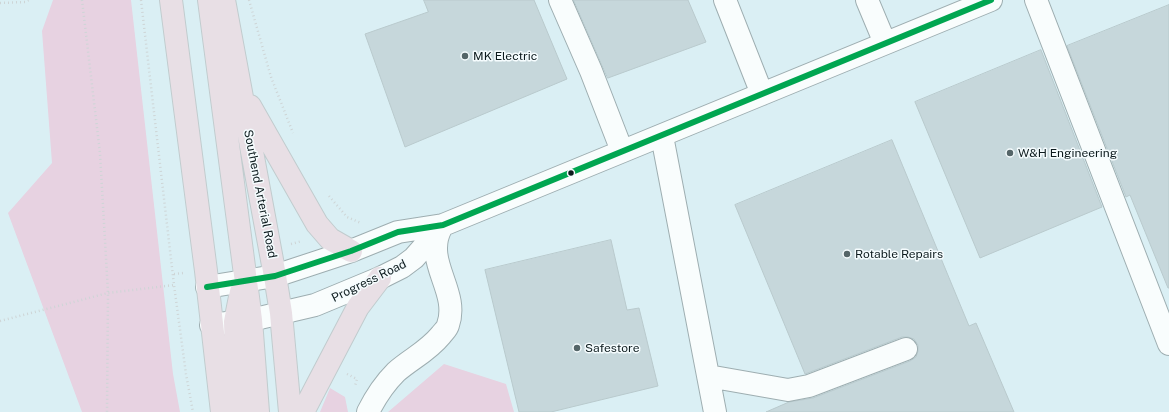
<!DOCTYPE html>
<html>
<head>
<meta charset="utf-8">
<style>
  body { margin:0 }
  canvas { display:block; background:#daeff4 }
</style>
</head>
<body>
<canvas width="1169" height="412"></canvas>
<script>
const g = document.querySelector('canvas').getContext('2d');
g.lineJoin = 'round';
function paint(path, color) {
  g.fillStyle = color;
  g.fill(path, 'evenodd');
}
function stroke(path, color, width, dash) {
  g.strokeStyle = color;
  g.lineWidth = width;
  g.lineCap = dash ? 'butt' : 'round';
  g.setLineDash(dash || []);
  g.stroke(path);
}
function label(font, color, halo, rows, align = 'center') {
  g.font = font + ' "Public Sans",sans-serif';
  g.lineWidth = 3;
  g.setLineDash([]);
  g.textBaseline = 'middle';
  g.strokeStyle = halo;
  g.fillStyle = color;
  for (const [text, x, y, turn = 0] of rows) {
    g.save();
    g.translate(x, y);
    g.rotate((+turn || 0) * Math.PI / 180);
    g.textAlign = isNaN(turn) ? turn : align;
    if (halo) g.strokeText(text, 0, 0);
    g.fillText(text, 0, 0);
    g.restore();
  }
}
paint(new Path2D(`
  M 53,0 L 131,0 L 173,374 L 180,412 L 82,412 L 8,213 L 52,163 L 42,31 Z
  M 444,364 L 506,384 L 514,412 L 388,412 Z
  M 330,388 L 345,397 L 348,412 L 320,412 Z`), '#e7d2e1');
const building = new Path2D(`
  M 424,0 L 534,0 L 567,79 L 405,147 L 365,34 L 428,12 Z
  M 574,0 L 688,0 L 706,42 L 608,78 Z
  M 1169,5 L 1169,288 L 1168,288 L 1130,195 L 1126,197 L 1067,46 Z
  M 1041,50 L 1102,207 L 980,258 L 915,102 Z
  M 892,140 L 969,326 L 976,323 L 1014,412 L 766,412 L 789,402 L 813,398 L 910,361 L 916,357 L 918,351 L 918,345 L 914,339 L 908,337 L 902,337 L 805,374 L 735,205 Z
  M 611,240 L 627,310 L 639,308 L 658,386 L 551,412 L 519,412 L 485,270 Z`);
paint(building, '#c6d7db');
stroke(building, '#b9cacd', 1);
const minor = new Path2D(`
  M 560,0 L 591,71 L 622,151
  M 725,0 L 762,94
  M 867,0 L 885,43
  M 1036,0 L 1169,344
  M 662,136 L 715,412
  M 207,287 L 275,276 L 351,251 L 398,232 L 443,225 L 991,0
  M 211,325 L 251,320 L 315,305 L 380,278 L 402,267 L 414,258 L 443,225
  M 708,376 L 788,390 L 809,386 L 906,349
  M 368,412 C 375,398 385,383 396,372 C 412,358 427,352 441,335 C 443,332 447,329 448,325 C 460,291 423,262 441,228`);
const highway = new Path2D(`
  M 171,0 L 206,271 L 222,412
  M 209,0 L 251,320 L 258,412
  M 224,0 L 275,276 L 281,313 L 290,412
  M 250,106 L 317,224 L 330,239 L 351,251
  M 238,412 L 235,322 L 241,292
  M 303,412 L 358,307 L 380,278`);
stroke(minor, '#9eaeb1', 24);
stroke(highway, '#c1ccce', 24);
stroke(new Path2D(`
  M 82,0 L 100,153 L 108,293 L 107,412
  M 141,0 L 174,285 L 186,374 L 193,412
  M 249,0 L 271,77 L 293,133
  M 0,3 L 25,2 L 29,0
  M 329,196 L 347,217 L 361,223
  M 291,244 L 302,241
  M 174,274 L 184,273
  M 0,321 L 108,293 L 174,285
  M 347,374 L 357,379 L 355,386`), '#ced5d6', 2.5, [1, 3]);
stroke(minor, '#f9fdfd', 22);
stroke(highway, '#e8dfe5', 22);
stroke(new Path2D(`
  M 207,287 L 275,276 L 351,251 L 398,232 L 443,225 L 991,0`), '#00a651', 6);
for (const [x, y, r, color] of [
  [465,56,4,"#546568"],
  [1010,153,4,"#546568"],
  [571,173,3.5,"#0c1a1d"],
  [847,254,4,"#546568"],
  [577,348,4,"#546568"]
]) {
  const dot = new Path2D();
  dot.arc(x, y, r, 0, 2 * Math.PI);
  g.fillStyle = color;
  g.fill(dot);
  stroke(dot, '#f5fcfe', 1.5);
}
label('12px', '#0c1a1d', '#f5fcfe', [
  ["MK Electric",473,56],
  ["W&H Engineering",1018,153],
  ["Rotable Repairs",855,254],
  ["Safestore",585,348]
], 'left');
label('12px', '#0c1a1d', '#f5fcfe', [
  ["Southend Arterial Road",260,194,79],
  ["Progress Road",369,281,-26]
]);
</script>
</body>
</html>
